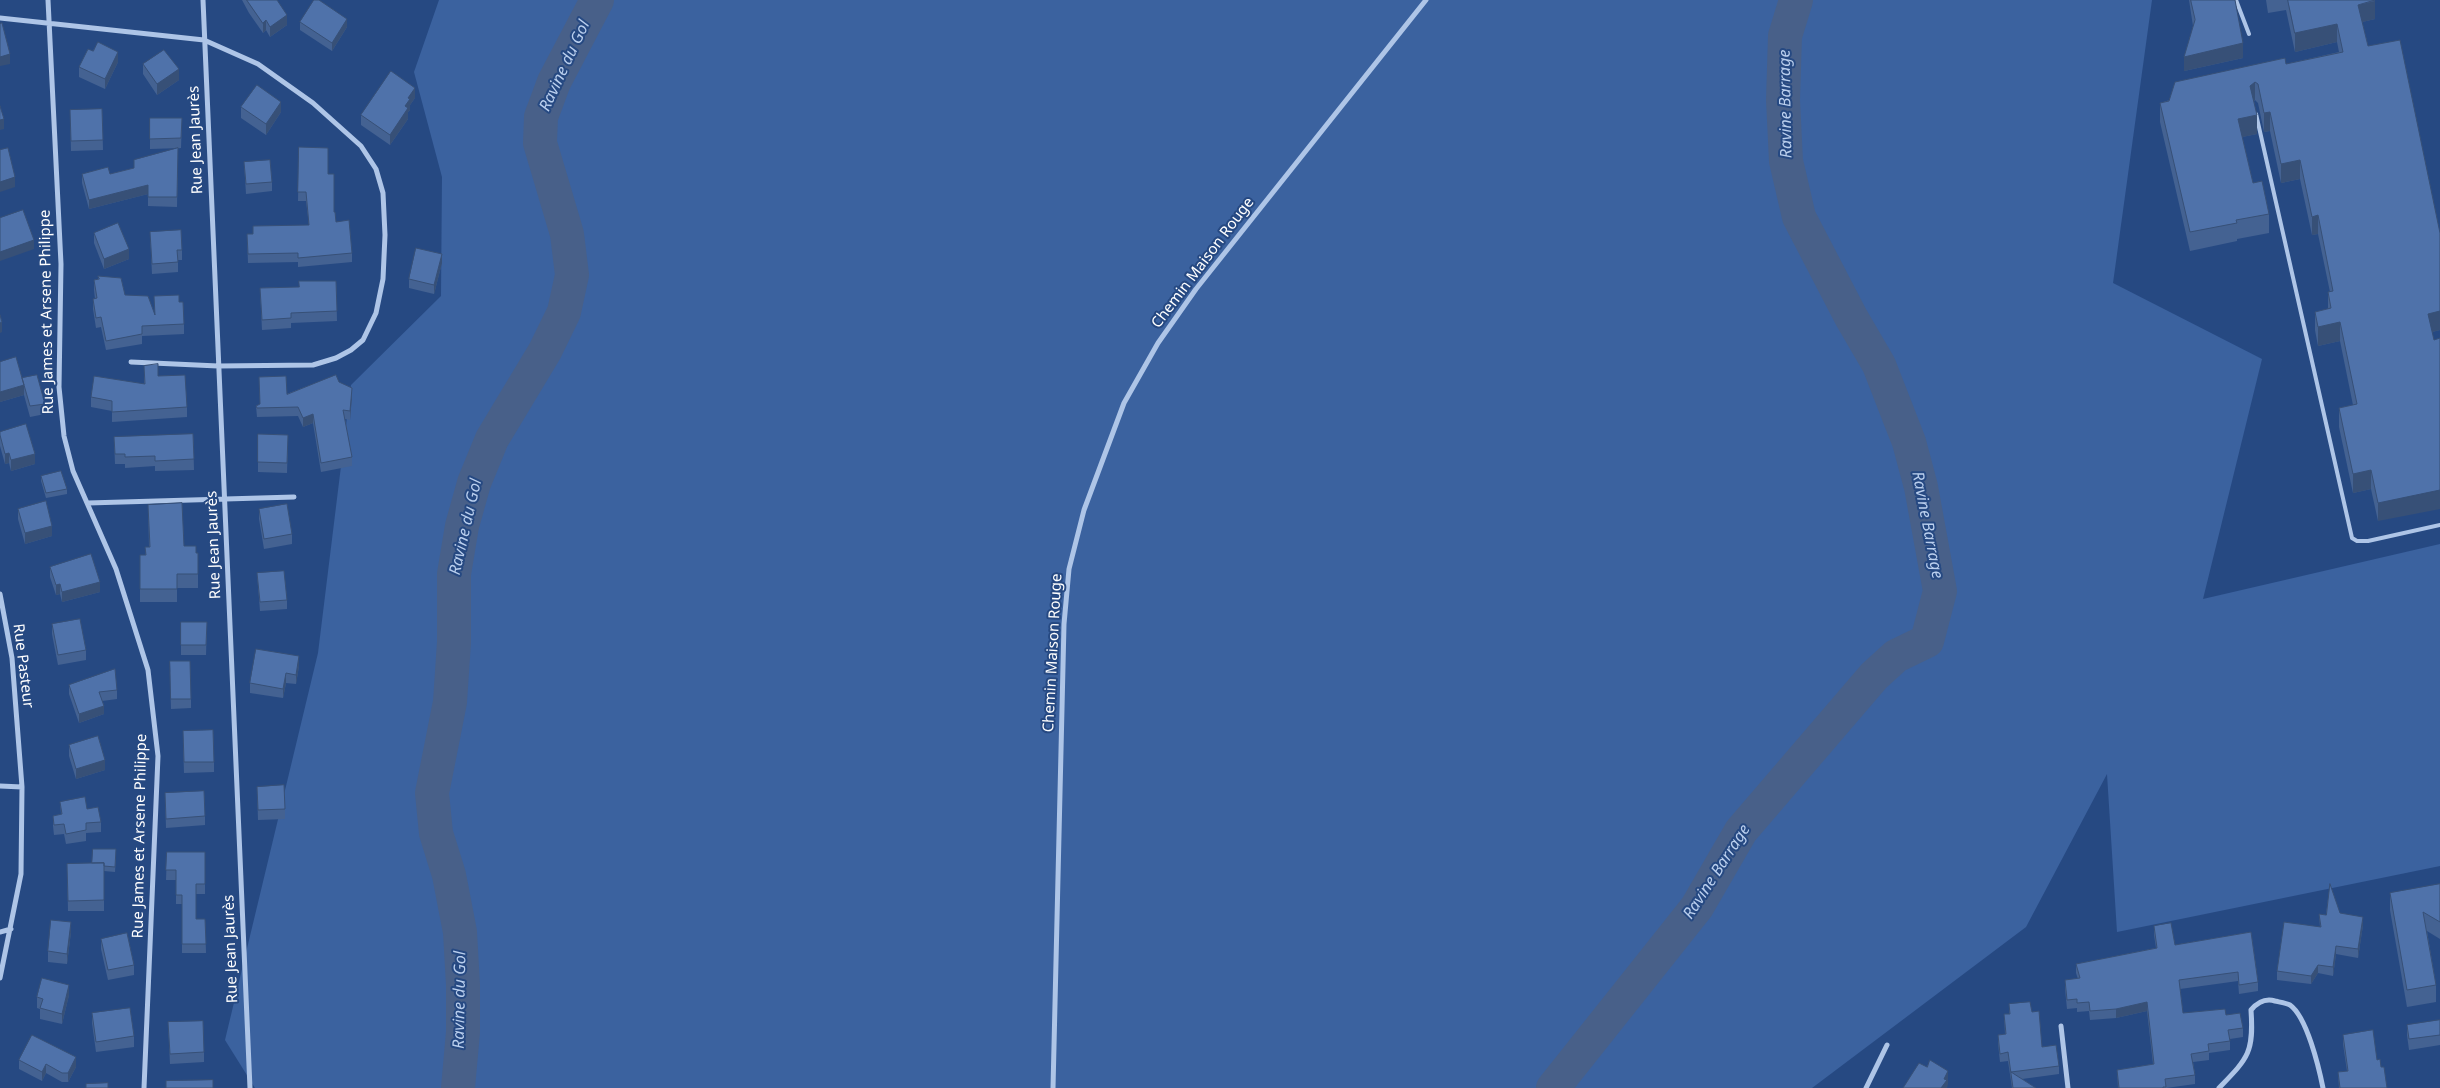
<!DOCTYPE html>
<html>
<head>
<meta charset="utf-8">
<style>
  body { margin:0 }
  canvas { display:block; background:#264982 }
</style>
</head>
<body>
<canvas width="2440" height="1088"></canvas>
<script>
const g = document.querySelector('canvas').getContext('2d');
g.lineJoin = 'round';
function paint(path, color) {
  g.fillStyle = color;
  g.fill(path, 'evenodd');
}
function stroke(path, color, width, dash) {
  g.strokeStyle = color;
  g.lineWidth = width;
  g.lineCap = dash ? 'butt' : 'round';
  g.setLineDash(dash || []);
  g.stroke(path);
}
function label(font, color, halo, rows, align = 'center') {
  g.font = font + ' "Noto Sans",sans-serif';
  g.lineWidth = 4;
  g.setLineDash([]);
  g.textBaseline = 'middle';
  g.strokeStyle = halo;
  g.fillStyle = color;
  for (const [text, x, y, turn = 0] of rows) {
    g.save();
    g.translate(x, y);
    g.rotate((+turn || 0) * Math.PI / 180);
    g.textAlign = isNaN(turn) ? turn : align;
    if (halo) g.strokeText(text, 0, 0);
    g.fillText(text, 0, 0);
    g.restore();
  }
}
paint(new Path2D(`
  M 439,0 L 2152,0 L 2113,283 L 2262,359 L 2203,599 L 2440,544 L 2440,866 L 2117,932 L 2107,774 L 2026,927 L 1812,1088 L 255,1088 L 225,1040 L 318,653 L 351,385 L 441,296 L 442,177 L 414,72 Z`), '#3b629f');
stroke(new Path2D(`
  M 458,1088 L 463,1032 L 463,985 L 460,932 L 449,875 L 436,833 L 432,793 L 450,702 L 454,642 L 454,574 L 462,526 L 474,483 L 492,439 L 545,351 L 564,312 L 572,275 L 567,234 L 540,143 L 541,117 L 554,82 L 597,0
  M 1553,1088 L 1697,907 L 1741,831 L 1874,676 L 1896,656 L 1927,641 L 1940,591 L 1921,487 L 1909,442 L 1879,365 L 1851,317 L 1799,217 L 1786,161 L 1783,100 L 1785,36 L 1796,0`), '#486089', 34);
stroke(new Path2D(`
  M 2236,0 L 2249,34
  M 2256,114 L 2352,538 L 2357,541 L 2368,541 L 2440,525`), '#aec5e7', 4);
stroke(new Path2D(`
  M 48,0 L 61,264 L 59,387 L 64,436 L 73,471 L 116,569 L 148,670 L 158,756 L 144,1088
  M 203,0 L 250,1088
  M 0,18 L 204,40 L 258,64 L 313,103 L 361,146 L 376,169 L 383,193 L 385,235 L 383,279 L 376,313 L 363,340 L 351,350 L 336,358 L 313,365 L 218,366 L 131,362
  M 88,503 L 294,497
  M 0,594 L 12,658 L 22,787 L 21,874 L 0,978
  M 0,786 L 22,787
  M 0,932 L 11,929
  M 2061,1026 L 2068,1088
  M 1053,1088 L 1064,624 L 1069,569 L 1084,510 L 1124,403 L 1158,343 L 1196,289 L 1426,0
  M 1866,1088 L 1887,1045
  M 2219,1088 C 2248,1058 2254,1053 2251,1010 C 2257,1003 2265,998 2275,1001 C 2279,1002 2286,1003 2290,1005 C 2307,1017 2319,1068 2323,1088`), '#aec5e7', 5);
paint(new Path2D(`
  M 242,0 L 277,0 L 287,25 L 270,37 L 266,30 L 263,33 L 249,13 Z
  M 2189,0 L 2235,0 L 2243,58 L 2184,71 L 2193,26 Z
  M 2266,0 L 2375,0 L 2375,19 L 2362,22 L 2440,330 L 2432,332 L 2378,521 L 2371,489 L 2353,493 L 2339,427 L 2339,408 L 2353,405 L 2340,341 L 2318,346 L 2315,330 L 2315,312 L 2328,309 L 2328,292 L 2330,292 L 2318,234 L 2312,235 L 2300,179 L 2281,183 L 2270,131 L 2264,132 L 2258,103 L 2255,100 L 2254,101 L 2257,134 L 2242,137 L 2253,183 L 2269,214 L 2269,233 L 2237,239 L 2237,241 L 2190,251 L 2160,122 L 2160,103 L 2286,64 L 2339,52 L 2337,42 L 2295,52 L 2286,10 L 2268,13 Z
  M 300,22 L 347,27 L 332,51 L 300,30 Z
  M 118,62 L 105,89 L 79,77 L 79,67 Z
  M 143,64 L 179,80 L 157,95 L 143,74 Z
  M 415,98 L 410,105 L 410,110 L 408,112 L 408,119 L 390,145 L 361,125 L 361,115 Z
  M 241,107 L 281,112 L 266,135 L 241,118 Z
  M 102,109 L 103,150 L 71,151 L 70,110 Z
  M 150,118 L 182,118 L 181,148 L 150,149 Z
  M 299,147 L 328,174 L 334,212 L 336,222 L 352,253 L 352,262 L 298,267 L 298,262 L 248,263 L 247,234 L 253,234 L 309,225 L 306,201 L 298,201 Z
  M 178,148 L 177,207 L 148,206 L 148,194 L 89,209 L 82,183 L 82,174 L 110,174 L 134,168 Z
  M 244,162 L 272,182 L 272,191 L 246,194 Z
  M 150,232 L 182,250 L 182,260 L 178,260 L 178,272 L 152,274 Z
  M 94,233 L 129,259 L 104,269 L 94,243 Z
  M 442,263 L 434,294 L 409,288 L 409,279 Z
  M 98,276 L 125,295 L 155,313 L 154,296 L 179,302 L 184,324 L 184,334 L 142,336 L 142,344 L 106,350 L 101,327 L 96,328 L 93,309 L 93,299 L 95,299 L 94,290 L 94,280 L 98,279 Z
  M 336,281 L 337,321 L 291,323 L 291,328 L 262,330 L 260,288 L 299,287 Z
  M 0,362 L 22,379 L 45,404 L 45,414 L 30,417 L 24,395 L 0,402 Z
  M 144,366 L 158,376 L 187,407 L 187,417 L 112,422 L 112,411 L 91,407 L 91,397 L 144,384 Z
  M 339,382 L 352,396 L 350,420 L 345,419 L 352,457 L 352,466 L 321,472 L 313,423 L 303,427 L 298,416 L 257,417 L 256,406 L 287,394 Z
  M 0,432 L 35,464 L 11,471 L 9,463 L 5,464 L 0,446 Z
  M 193,434 L 194,470 L 155,471 L 155,466 L 125,468 L 125,464 L 115,464 L 114,437 Z
  M 258,434 L 288,435 L 287,473 L 258,472 Z
  M 41,476 L 67,489 L 67,494 L 46,498 L 41,481 Z
  M 148,505 L 184,546 L 196,553 L 198,553 L 198,588 L 177,588 L 177,602 L 140,602 L 140,555 L 145,555 L 149,547 Z
  M 18,509 L 52,536 L 25,544 L 18,519 Z
  M 259,509 L 292,534 L 292,544 L 264,549 L 259,519 Z
  M 50,567 L 100,592 L 62,602 L 60,594 L 56,595 L 50,577 Z
  M 257,573 L 287,600 L 287,609 L 260,611 Z
  M 181,622 L 207,622 L 206,655 L 181,655 Z
  M 52,624 L 86,650 L 86,660 L 58,665 L 52,634 Z
  M 299,666 L 296,684 L 286,683 L 283,698 L 250,693 L 250,683 Z
  M 170,671 L 191,699 L 191,708 L 171,709 Z
  M 69,685 L 117,690 L 117,699 L 102,701 L 104,714 L 79,723 L 69,694 Z
  M 183,741 L 214,762 L 214,772 L 184,773 Z
  M 69,745 L 105,770 L 76,779 L 69,756 Z
  M 257,787 L 285,809 L 285,819 L 258,820 Z
  M 165,793 L 205,816 L 205,825 L 166,828 Z
  M 60,802 L 87,809 L 101,822 L 101,832 L 86,833 L 86,841 L 66,844 L 64,834 L 54,835 L 53,826 L 53,816 L 61,814 Z
  M 167,852 L 205,852 L 205,894 L 196,894 L 196,919 L 205,919 L 206,953 L 182,953 L 182,904 L 176,904 L 176,880 L 166,880 Z
  M 116,854 L 115,872 L 104,871 L 104,911 L 68,911 L 67,864 L 92,863 Z
  M 2440,884 L 2440,939 L 2427,931 L 2436,985 L 2436,1002 L 2407,1007 L 2390,910 L 2390,893 Z
  M 2340,913 L 2363,925 L 2358,958 L 2336,954 L 2333,976 L 2318,973 L 2311,984 L 2277,980 L 2277,971 L 2320,927 L 2319,914 L 2326,915 Z
  M 2154,926 L 2175,945 L 2251,932 L 2258,982 L 2258,991 L 2239,994 L 2238,981 L 2180,989 L 2183,1013 L 2226,1015 L 2243,1028 L 2243,1037 L 2230,1039 L 2230,1050 L 2209,1053 L 2209,1060 L 2193,1062 L 2195,1075 L 2195,1084 L 2166,1088 L 2118,1088 L 2117,1070 L 2153,1064 L 2147,1011 L 2116,1018 L 2090,1020 L 2089,1011 L 2077,1012 L 2077,1008 L 2067,1009 L 2065,989 L 2065,980 L 2078,979 L 2076,973 L 2076,964 L 2156,948 L 2154,935 Z
  M 71,932 L 67,964 L 48,962 L 48,951 Z
  M 101,939 L 134,965 L 134,975 L 108,980 L 101,949 Z
  M 69,995 L 62,1024 L 40,1019 L 40,1009 L 37,1008 L 37,997 Z
  M 2009,1004 L 2032,1012 L 2042,1047 L 2059,1066 L 2059,1074 L 2022,1079 L 2036,1088 L 2012,1088 L 2008,1061 L 2000,1062 L 1998,1043 L 1998,1035 L 2005,1034 L 2004,1014 L 2009,1014 Z
  M 92,1013 L 134,1036 L 134,1047 L 96,1052 L 92,1023 Z
  M 2440,1020 L 2440,1045 L 2409,1050 L 2407,1035 L 2407,1025 Z
  M 168,1022 L 204,1052 L 204,1062 L 170,1064 Z
  M 2343,1035 L 2377,1060 L 2381,1067 L 2387,1088 L 2339,1088 L 2338,1072 L 2347,1071 L 2343,1044 Z
  M 19,1060 L 76,1067 L 68,1082 L 62,1082 L 46,1073 L 42,1081 L 19,1069 Z`), '#446292');
paint(new Path2D(`
  M 2375,1 L 2375,19 L 2358,23 L 2358,5 Z
  M 287,15 L 287,25 L 270,37 L 270,27 Z
  M 347,19 L 347,27 L 332,51 L 332,43 Z
  M 266,20 L 266,30 L 263,33 L 263,23 Z
  M 2337,24 L 2337,42 L 2295,52 L 2295,33 Z
  M 2243,43 L 2243,58 L 2184,71 L 2184,57 Z
  M 118,52 L 118,62 L 105,89 L 105,79 Z
  M 10,54 L 10,64 L 0,66 L 0,57 Z
  M 179,69 L 179,80 L 157,95 L 157,84 Z
  M 2255,82 L 2255,100 L 2250,104 L 2250,86 Z
  M 415,88 L 415,98 L 410,105 L 410,110 L 408,112 L 408,119 L 390,145 L 390,135 L 408,98 Z
  M 281,102 L 281,112 L 266,135 L 266,124 Z
  M 2270,112 L 2270,131 L 2264,132 L 2264,113 Z
  M 2257,115 L 2257,134 L 2238,138 L 2238,119 Z
  M 4,119 L 4,129 L 0,130 L 0,120 Z
  M 2300,160 L 2300,179 L 2281,183 L 2281,164 Z
  M 15,177 L 15,187 L 0,192 L 0,182 Z
  M 148,185 L 148,194 L 89,209 L 89,200 Z
  M 2318,215 L 2318,234 L 2312,235 L 2312,217 Z
  M 34,240 L 34,249 L 0,261 L 0,252 Z
  M 129,249 L 129,259 L 104,269 L 104,259 Z
  M 442,254 L 442,263 L 434,294 L 434,285 Z
  M 2440,311 L 2440,330 L 2428,333 L 2428,314 Z
  M 2,322 L 2,332 L 0,333 L 0,323 Z
  M 2340,322 L 2340,341 L 2318,346 L 2318,327 Z
  M 24,385 L 24,395 L 0,402 L 0,392 Z
  M 352,388 L 352,396 L 350,420 L 350,411 Z
  M 313,414 L 313,423 L 303,427 L 303,418 Z
  M 9,453 L 9,463 L 5,464 L 5,454 Z
  M 35,454 L 35,464 L 11,471 L 11,460 Z
  M 2371,470 L 2371,489 L 2353,493 L 2353,474 Z
  M 2440,490 L 2440,509 L 2378,521 L 2378,503 Z
  M 52,526 L 52,536 L 25,544 L 25,533 Z
  M 100,582 L 100,592 L 62,602 L 62,592 Z
  M 60,584 L 60,594 L 56,595 L 56,585 Z
  M 299,656 L 299,666 L 296,684 L 296,675 Z
  M 286,673 L 286,683 L 283,698 L 283,689 Z
  M 104,706 L 104,714 L 79,723 L 79,714 Z
  M 105,760 L 105,770 L 76,779 L 76,769 Z
  M 2363,917 L 2363,925 L 2358,958 L 2358,949 Z
  M 71,922 L 71,932 L 67,964 L 67,954 Z
  M 2336,946 L 2336,954 L 2333,976 L 2333,967 Z
  M 2318,965 L 2318,973 L 2311,984 L 2311,976 Z
  M 69,985 L 69,995 L 62,1024 L 62,1014 Z
  M 2147,1002 L 2147,1011 L 2116,1018 L 2116,1009 Z
  M 76,1057 L 76,1067 L 68,1082 L 68,1073 Z
  M 46,1064 L 46,1073 L 42,1081 L 42,1072 Z
  M 1948,1071 L 1948,1084 L 1947,1088 L 1941,1088 L 1944,1079 Z`), '#375077');
const building = new Path2D(`
  M 247,0 L 277,0 L 287,15 L 270,27 L 266,20 L 263,23 Z
  M 314,0 L 319,0 L 347,19 L 332,43 L 300,22 Z
  M 2191,0 L 2235,0 L 2243,43 L 2184,57 L 2195,20 Z
  M 2288,0 L 2375,0 L 2358,5 L 2368,46 L 2400,40 L 2440,233 L 2440,311 L 2428,314 L 2434,340 L 2440,338 L 2440,490 L 2378,503 L 2371,470 L 2353,474 L 2339,408 L 2357,404 L 2340,322 L 2318,327 L 2315,312 L 2331,308 L 2328,292 L 2333,291 L 2318,215 L 2312,217 L 2300,160 L 2281,164 L 2270,112 L 2264,113 L 2258,84 L 2255,82 L 2250,86 L 2257,115 L 2238,119 L 2253,183 L 2262,181 L 2269,214 L 2236,220 L 2237,223 L 2190,232 L 2160,103 L 2169,101 L 2175,82 L 2285,58 L 2286,64 L 2343,52 L 2337,24 L 2295,33 Z
  M 2,23 L 10,54 L 0,57 L 0,24 Z
  M 98,42 L 118,52 L 105,79 L 79,67 L 88,49 L 93,51 Z
  M 164,50 L 179,69 L 157,84 L 143,64 Z
  M 391,71 L 415,88 L 408,98 L 410,99 L 405,106 L 408,108 L 390,135 L 361,115 Z
  M 257,85 L 281,102 L 266,124 L 241,107 Z
  M 0,106 L 4,119 L 0,120 Z
  M 102,109 L 103,140 L 71,141 L 70,110 Z
  M 150,118 L 182,118 L 181,138 L 150,139 Z
  M 299,147 L 328,148 L 328,174 L 334,174 L 334,212 L 335,212 L 336,222 L 349,220 L 352,253 L 298,258 L 298,253 L 248,254 L 247,234 L 253,234 L 253,226 L 309,225 L 306,192 L 298,192 Z
  M 8,148 L 15,177 L 0,182 L 0,150 Z
  M 178,148 L 177,197 L 148,197 L 148,185 L 89,200 L 82,174 L 108,167 L 110,174 L 134,168 L 134,160 Z
  M 270,160 L 272,182 L 246,184 L 244,162 Z
  M 23,210 L 34,240 L 0,252 L 0,218 Z
  M 118,223 L 129,249 L 104,259 L 94,233 Z
  M 181,230 L 182,250 L 177,250 L 178,262 L 152,264 L 150,232 Z
  M 416,248 L 442,254 L 434,285 L 409,279 Z
  M 98,276 L 121,278 L 125,295 L 148,296 L 155,315 L 154,296 L 179,295 L 179,302 L 183,302 L 184,324 L 142,326 L 142,334 L 106,341 L 101,317 L 96,318 L 93,299 L 97,298 L 94,280 L 99,279 Z
  M 299,281 L 336,281 L 337,311 L 291,313 L 291,318 L 262,320 L 260,288 L 299,287 Z
  M 0,315 L 2,322 L 0,323 Z
  M 16,357 L 24,385 L 0,392 L 0,362 Z
  M 158,364 L 158,376 L 185,375 L 187,407 L 112,412 L 112,401 L 91,397 L 94,376 L 145,384 L 144,366 Z
  M 37,375 L 45,404 L 30,406 L 22,378 Z
  M 336,375 L 339,382 L 352,388 L 350,411 L 343,410 L 352,457 L 321,463 L 313,414 L 303,418 L 298,407 L 257,408 L 256,406 L 260,404 L 259,377 L 286,376 L 287,394 Z
  M 26,424 L 35,454 L 11,460 L 9,453 L 5,454 L 0,435 L 0,432 Z
  M 193,434 L 194,459 L 155,461 L 155,456 L 125,457 L 125,454 L 115,454 L 114,437 Z
  M 258,434 L 288,435 L 287,463 L 258,462 Z
  M 61,471 L 67,489 L 46,493 L 41,476 Z
  M 46,501 L 52,526 L 25,533 L 18,509 Z
  M 182,503 L 184,546 L 196,546 L 196,553 L 198,553 L 198,574 L 177,574 L 177,589 L 140,589 L 140,555 L 146,555 L 145,547 L 150,547 L 148,505 Z
  M 287,504 L 292,534 L 264,539 L 259,509 Z
  M 91,554 L 100,582 L 62,592 L 60,584 L 56,585 L 50,567 Z
  M 284,571 L 287,600 L 260,602 L 257,573 Z
  M 80,619 L 86,650 L 58,655 L 52,624 Z
  M 181,622 L 207,622 L 206,645 L 181,645 Z
  M 256,649 L 299,656 L 296,675 L 286,673 L 283,689 L 250,683 Z
  M 170,661 L 190,661 L 191,699 L 171,699 Z
  M 115,669 L 117,690 L 99,692 L 104,706 L 79,714 L 69,685 Z
  M 213,730 L 214,762 L 184,762 L 183,731 Z
  M 98,736 L 105,760 L 76,769 L 69,745 Z
  M 284,785 L 285,809 L 258,810 L 257,787 Z
  M 204,791 L 205,816 L 166,819 L 165,793 Z
  M 85,797 L 87,809 L 98,807 L 101,822 L 86,823 L 86,830 L 66,834 L 64,824 L 54,825 L 53,816 L 62,814 L 60,802 Z
  M 93,849 L 116,849 L 115,867 L 104,866 L 104,863 L 92,863 Z
  M 167,852 L 205,852 L 205,884 L 196,884 L 196,919 L 205,919 L 206,944 L 182,944 L 182,895 L 176,895 L 176,870 L 166,870 Z
  M 104,863 L 104,900 L 68,901 L 67,864 Z
  M 2330,884 L 2340,913 L 2363,917 L 2358,949 L 2336,946 L 2333,967 L 2318,965 L 2311,976 L 2277,971 L 2284,922 L 2321,927 L 2319,914 L 2326,915 Z
  M 2440,884 L 2440,922 L 2423,912 L 2436,985 L 2407,990 L 2390,893 Z
  M 51,920 L 71,922 L 67,954 L 48,951 Z
  M 2171,923 L 2175,945 L 2251,932 L 2258,982 L 2239,985 L 2238,972 L 2179,980 L 2183,1013 L 2225,1009 L 2226,1015 L 2240,1013 L 2243,1028 L 2228,1030 L 2230,1041 L 2208,1044 L 2209,1051 L 2191,1054 L 2195,1075 L 2165,1079 L 2166,1087 L 2163,1087 L 2163,1088 L 2118,1088 L 2119,1088 L 2117,1070 L 2154,1064 L 2147,1002 L 2116,1009 L 2090,1011 L 2089,1002 L 2077,1003 L 2077,999 L 2067,1000 L 2065,980 L 2080,978 L 2076,964 L 2157,948 L 2154,926 Z
  M 127,933 L 134,965 L 108,970 L 101,939 Z
  M 42,978 L 69,985 L 62,1014 L 40,1008 L 43,999 L 37,997 Z
  M 2030,1002 L 2032,1012 L 2039,1011 L 2042,1047 L 2056,1045 L 2059,1066 L 2011,1072 L 2036,1088 L 2013,1088 L 2008,1052 L 2000,1054 L 1998,1035 L 2006,1034 L 2004,1014 L 2010,1014 L 2009,1004 Z
  M 130,1008 L 134,1036 L 96,1042 L 92,1013 Z
  M 2440,1020 L 2440,1035 L 2409,1039 L 2407,1025 Z
  M 203,1021 L 204,1052 L 170,1054 L 168,1022 Z
  M 2373,1030 L 2377,1060 L 2380,1059 L 2381,1067 L 2384,1067 L 2387,1088 L 2340,1088 L 2338,1072 L 2348,1071 L 2343,1035 Z
  M 32,1035 L 76,1057 L 68,1073 L 62,1073 L 46,1064 L 42,1072 L 19,1060 Z
  M 1930,1060 L 1948,1071 L 1944,1079 L 1947,1080 L 1941,1088 L 1903,1088 L 1919,1063 L 1927,1067 Z
  M 213,1080 L 213,1088 L 166,1088 L 166,1081 Z
  M 108,1083 L 108,1088 L 86,1088 L 86,1084 Z`);
paint(building, '#4f72aa');
stroke(building, '#375077', 1);
label('15px', '#fff', '#264982', [
  ["Rue Jean Jaurès",196,140,-92],
  ["Chemin Maison Rouge",1203,263,-53],
  ["Rue James et Arsene Philippe",47,312,-91],
  ["Rue Jean Jaurès",214,545,-92],
  ["Chemin Maison Rouge",1053,653,-87],
  ["Rue Pasteur",23,666,83],
  ["Rue James et Arsene Philippe",140,836,-89],
  ["Rue Jean Jaurès",231,949,-92]
]);
label('italic 16px', '#bacfee', '#264982', [
  ["Ravine du Gol",565,66,-65],
  ["Ravine Barrage",1786,104,-91],
  ["Ravine Barrage",1927,525,79],
  ["Ravine du Gol",466,527,-77],
  ["Ravine Barrage",1717,872,-57],
  ["Ravine du Gol",460,1000,-89]
]);
</script>
</body>
</html>
